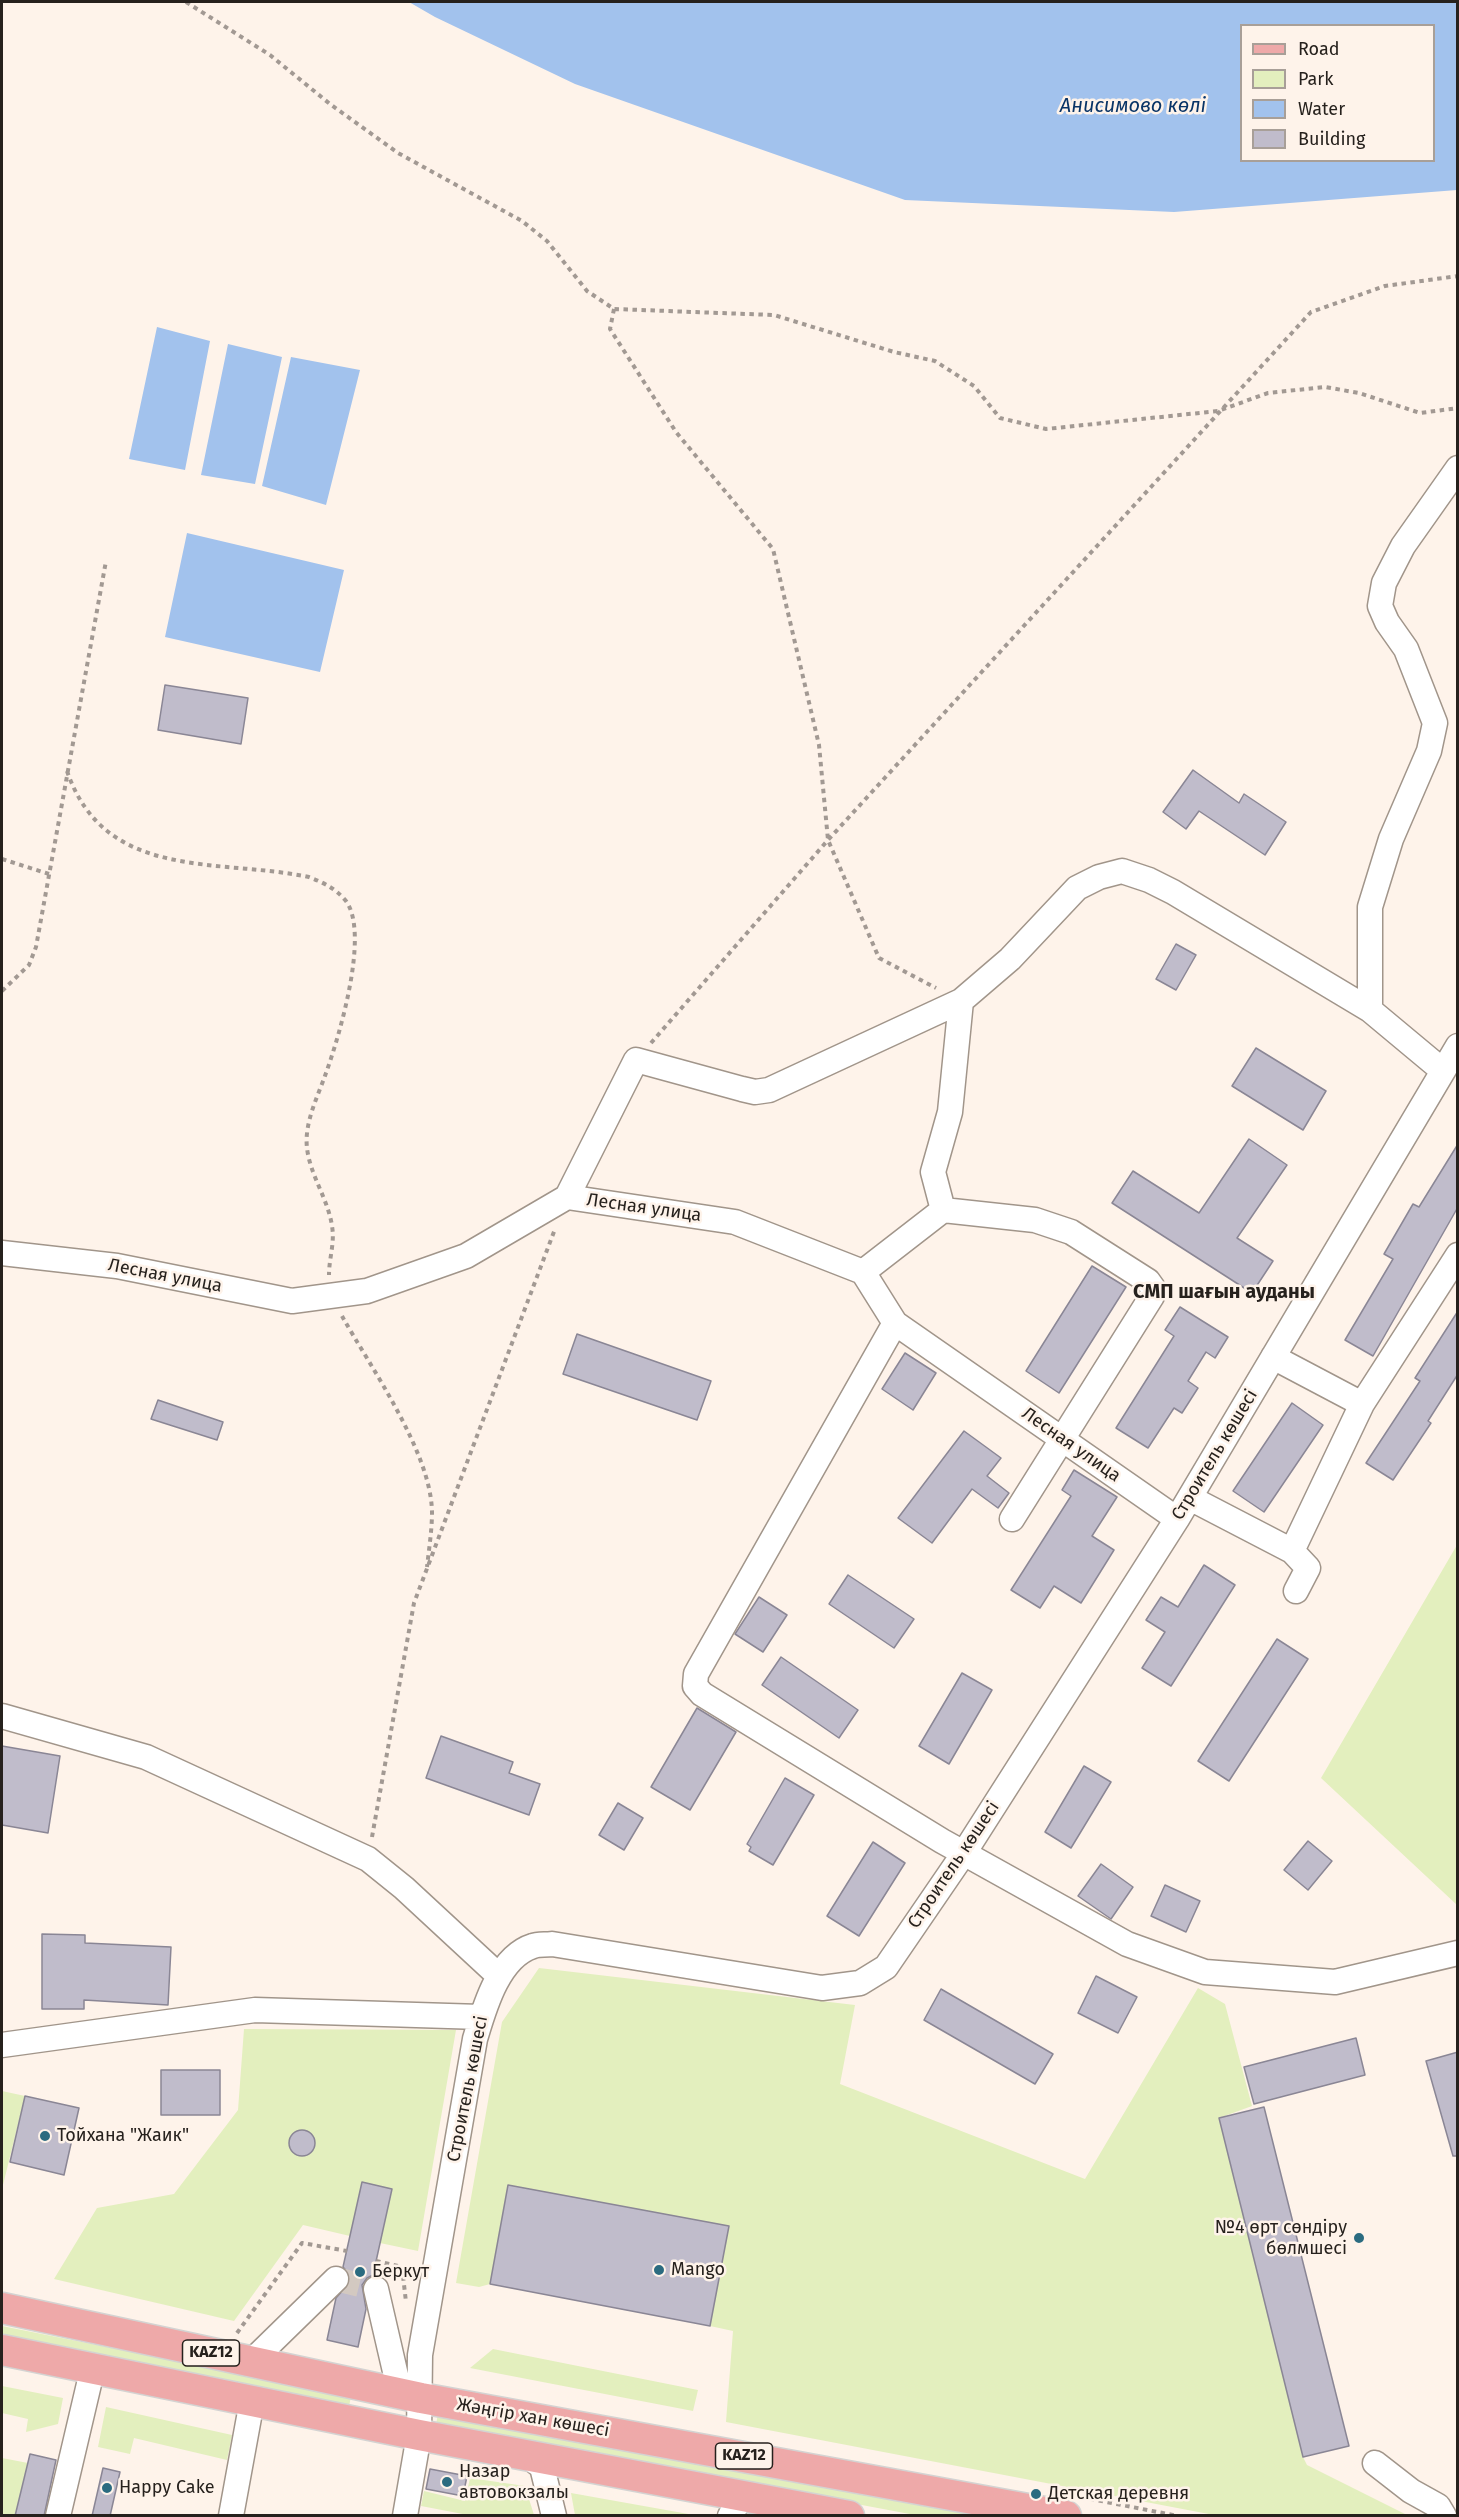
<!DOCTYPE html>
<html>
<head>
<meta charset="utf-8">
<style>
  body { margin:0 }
  #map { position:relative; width:1459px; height:2517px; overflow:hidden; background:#fef3ea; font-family:"Fira Sans",sans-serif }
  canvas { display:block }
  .frame { position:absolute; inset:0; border:3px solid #26211d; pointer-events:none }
  .legend { position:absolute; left:1240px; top:24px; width:195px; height:138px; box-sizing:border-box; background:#fef3ea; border:2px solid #a89f98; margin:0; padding:8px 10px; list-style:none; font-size:18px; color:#26211d }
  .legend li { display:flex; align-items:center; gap:12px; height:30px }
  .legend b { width:30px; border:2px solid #a89f98 }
</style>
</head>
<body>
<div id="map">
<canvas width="1459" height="2517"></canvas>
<div class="frame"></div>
<ul class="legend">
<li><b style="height:8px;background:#eea9a9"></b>Road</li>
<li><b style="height:16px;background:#e3efbe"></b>Park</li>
<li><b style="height:16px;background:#a2c2ed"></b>Water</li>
<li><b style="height:16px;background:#c0bccb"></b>Building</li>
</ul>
</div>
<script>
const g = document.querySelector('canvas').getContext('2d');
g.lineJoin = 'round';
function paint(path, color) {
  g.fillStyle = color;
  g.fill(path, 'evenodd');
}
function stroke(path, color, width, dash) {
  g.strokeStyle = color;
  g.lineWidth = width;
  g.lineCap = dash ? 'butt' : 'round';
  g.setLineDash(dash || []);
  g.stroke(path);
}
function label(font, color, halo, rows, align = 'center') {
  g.font = font + ' "Fira Sans",sans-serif';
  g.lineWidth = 5;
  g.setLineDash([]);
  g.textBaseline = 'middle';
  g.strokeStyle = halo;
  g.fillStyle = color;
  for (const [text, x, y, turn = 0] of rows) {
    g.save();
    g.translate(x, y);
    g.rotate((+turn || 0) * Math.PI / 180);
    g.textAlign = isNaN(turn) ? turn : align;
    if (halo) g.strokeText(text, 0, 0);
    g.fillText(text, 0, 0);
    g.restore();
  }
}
paint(new Path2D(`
  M 1457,1545 L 1457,1905 L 1321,1778 Z
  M 539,1968 L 855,2005 L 840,2084 L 1085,2179 L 1198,1988 L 1225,2004 L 1252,2106 L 1219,2118 L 1303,2457 L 1307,2465 L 1407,2515 L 1214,2515 L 726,2422 L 733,2331 L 710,2326 L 728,2226 L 508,2185 L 490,2284 L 479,2287 L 456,2283 L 502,2022 Z
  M 244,2029 L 456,2030 L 418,2251 L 380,2243 L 392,2189 L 362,2182 L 350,2236 L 303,2225 L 234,2321 L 54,2279 L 97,2208 L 174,2194 L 238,2110 Z
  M 2,2091 L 25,2096 L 2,2189 Z
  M 2,2326 L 351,2396 L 349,2407 L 2,2338 Z
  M 493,2349 L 698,2390 L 693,2411 L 470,2368 Z
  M 2,2386 L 63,2398 L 58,2424 L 26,2432 L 28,2419 L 2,2413 Z
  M 106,2407 L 232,2435 L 227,2460 L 134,2438 L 130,2454 L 98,2447 Z
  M 438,2413 L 976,2515 L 915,2515 L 436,2425 Z
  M 2,2458 L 28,2463 L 15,2515 L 2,2515 Z
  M 470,2478 L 525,2486 L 534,2515 L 468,2515 L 421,2506 L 424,2491 L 465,2501 Z
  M 571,2493 L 694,2515 L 575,2515 Z`), '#e3efbe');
paint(new Path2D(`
  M 409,2 L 1457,2 L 1457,190 L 1174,212 L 905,200 L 575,84 L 435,17 ZM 1242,26 L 1434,26 L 1434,160 L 1242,160 Z
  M 157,327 L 210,341 L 185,470 L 129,459 Z
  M 228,344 L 282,357 L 255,484 L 201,475 Z
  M 291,357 L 360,370 L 326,505 L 262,486 Z
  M 187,533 L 344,570 L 320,672 L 165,637 Z`), '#a2c2ed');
const building = new Path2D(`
  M 165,685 L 248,698 L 241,744 L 158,730 Z
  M 1193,770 L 1239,803 L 1244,794 L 1286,822 L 1265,855 L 1199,811 L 1186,829 L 1163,812 Z
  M 1176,944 L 1196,955 L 1176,990 L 1156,979 Z
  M 1256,1048 L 1326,1091 L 1303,1130 L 1232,1086 Z
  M 1249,1139 L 1287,1165 L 1237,1238 L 1273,1261 L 1252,1293 L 1112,1203 L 1133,1171 L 1199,1213 Z
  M 1458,1144 L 1458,1207 L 1373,1356 L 1345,1340 L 1393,1259 L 1384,1254 L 1413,1204 L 1419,1207 Z
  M 1092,1266 L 1126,1287 L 1059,1393 L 1026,1371 Z
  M 1180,1307 L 1228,1337 L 1215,1358 L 1206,1352 L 1188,1381 L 1198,1388 L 1182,1413 L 1174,1408 L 1148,1448 L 1116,1428 L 1174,1336 L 1165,1330 Z
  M 1458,1311 L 1458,1374 L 1428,1421 L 1431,1423 L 1393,1480 L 1366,1463 L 1420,1381 L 1415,1378 Z
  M 577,1334 L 711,1381 L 697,1420 L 563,1374 Z
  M 905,1353 L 936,1373 L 913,1410 L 882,1389 Z
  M 158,1400 L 223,1422 L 217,1440 L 151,1419 Z
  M 1292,1403 L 1323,1425 L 1264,1512 L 1233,1491 Z
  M 964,1431 L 1001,1458 L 987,1476 L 1009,1493 L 998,1508 L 972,1489 L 932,1543 L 898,1518 Z
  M 1074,1470 L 1117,1497 L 1092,1536 L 1114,1550 L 1081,1603 L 1054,1586 L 1040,1608 L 1011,1590 L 1071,1496 L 1062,1490 Z
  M 1204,1565 L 1235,1585 L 1171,1686 L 1142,1668 L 1165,1632 L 1146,1620 L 1161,1597 L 1178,1607 Z
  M 848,1575 L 914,1619 L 894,1648 L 829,1604 Z
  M 759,1597 L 787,1615 L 763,1652 L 735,1634 Z
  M 1277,1639 L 1308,1659 L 1229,1781 L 1198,1761 Z
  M 781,1657 L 858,1710 L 839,1738 L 762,1685 Z
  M 962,1673 L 992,1690 L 949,1764 L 919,1746 Z
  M 697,1708 L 736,1732 L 690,1810 L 651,1787 Z
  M 441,1736 L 513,1762 L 509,1773 L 540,1784 L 529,1815 L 426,1778 Z
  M 2,1746 L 60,1756 L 48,1833 L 2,1825 Z
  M 1084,1766 L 1111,1782 L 1071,1848 L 1045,1832 Z
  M 785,1778 L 814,1795 L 773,1865 L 749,1851 L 751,1847 L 747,1844 Z
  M 618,1803 L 643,1818 L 624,1850 L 599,1835 Z
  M 1308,1841 L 1332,1861 L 1308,1890 L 1284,1870 Z
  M 873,1842 L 905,1863 L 859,1936 L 827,1916 Z
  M 1101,1864 L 1133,1887 L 1111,1919 L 1078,1896 Z
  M 1165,1885 L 1200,1901 L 1186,1932 L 1151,1916 Z
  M 42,1934 L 85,1935 L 85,1943 L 171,1947 L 168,2005 L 84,2000 L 84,2009 L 42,2009 Z
  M 1096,1976 L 1137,1997 L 1118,2033 L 1078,2013 Z
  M 941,1989 L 1053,2054 L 1035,2084 L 924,2020 Z
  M 1356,2038 L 1365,2075 L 1254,2104 L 1244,2067 Z
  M 1458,2052 L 1458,2156 L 1453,2156 L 1426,2061 Z
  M 161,2070 L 220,2070 L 220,2115 L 161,2115 Z
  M 25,2096 L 79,2108 L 64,2175 L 10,2162 Z
  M 1264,2107 L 1349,2446 L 1303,2457 L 1219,2118 Z
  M289 2143a13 13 0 1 1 26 0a13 13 0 1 1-26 0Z
  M 362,2182 L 392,2189 L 373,2275 L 367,2278 L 362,2285 L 366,2309 L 358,2347 L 327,2340 L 336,2298 L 350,2282 L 350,2275 L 343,2267 Z
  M 508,2185 L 729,2226 L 710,2326 L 490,2284 Z
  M 30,2454 L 56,2460 L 44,2516 L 15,2516 Z
  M 103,2468 L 120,2472 L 110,2516 L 92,2516 Z
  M 430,2469 L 467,2476 L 463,2496 L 426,2489 Z`);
paint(building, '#c0bccb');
stroke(building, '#8a8695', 1.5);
stroke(new Path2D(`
  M 336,2279 L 376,2289`), '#d3c9c1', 24, [24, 12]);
const minor = new Path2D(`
  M 1370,1010 L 1370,907 L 1391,839 L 1429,751 L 1435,723 L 1406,649 L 1387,622 L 1380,606 L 1384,583 L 1403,546 L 1458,468
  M 567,1197 L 636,1060 L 742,1089 L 755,1092 L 769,1090 L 961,1001 L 1010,959 L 1077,888 L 1099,877 L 1122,871 L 1149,880 L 1173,892 L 1370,1010 L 1442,1070
  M 943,1210 L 933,1172 L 950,1112 L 961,1001
  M 2,1253 L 117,1266 L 292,1301 L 367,1291 L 466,1256 L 567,1197 L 735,1222 L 863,1272 L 895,1323 L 1177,1519
  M 863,1272 L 943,1210 L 1035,1220 L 1071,1232 L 1148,1281 L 1153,1288 L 1152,1296 L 1012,1519
  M 895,1323 L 696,1674 L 695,1686 L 702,1694 L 942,1841 L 1127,1944 L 1205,1972 L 1335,1982 L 1458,1953
  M 1273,1357 L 1362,1404
  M 1190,1498 L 1292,1551 L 1362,1404 L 1458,1255
  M 1292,1551 L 1308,1568 L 1296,1591
  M 2,1716 L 146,1757 L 368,1859 L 404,1888 L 499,1976
  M 2,2045 L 255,2010 L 481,2017
  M 376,2289 L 400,2393
  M 252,2361 L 336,2279
  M 528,2456 L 542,2467 L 554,2516
  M 1375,2463 L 1411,2491 L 1438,2506 L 1444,2516
  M 58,2516 L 93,2367
  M 231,2516 L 252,2401
  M 405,2516 L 419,2435 L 420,2355 L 475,2039 C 484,2009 498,1957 533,1946 C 538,1944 546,1945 552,1944 L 822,1988 L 860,1983 L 886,1967 L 964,1853 L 1177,1519 L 1458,1046
  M 730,2516 L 739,2501 L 752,2497`);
const major = new Path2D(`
  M 2,2308 L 421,2398 L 1066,2516
  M 2,2350 L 419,2435 L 849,2516`);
stroke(minor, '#a1958a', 27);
stroke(major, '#d4d3d2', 33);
stroke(new Path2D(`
  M 186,2 L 270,55 L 330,104 L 398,153 L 522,221 L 547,241 L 587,291 L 614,309 L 774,315 L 894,352 L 935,361 L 974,386 L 1000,418 L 1046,429 L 1218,411 L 1268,393 L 1325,387 L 1359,393 L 1420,413 L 1458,408
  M 614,309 L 610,329 L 676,432 L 773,549 L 819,745 L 828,840 L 879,958 L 936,988
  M 67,771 C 105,882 218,858 309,877 C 324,883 335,888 346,901 C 370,934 339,1037 326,1073 C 318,1096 304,1123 307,1148 C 310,1175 328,1199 332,1226 C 335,1243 329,1258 329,1275
  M 2,859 L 49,874
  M 2,991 L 29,965 L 36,947 L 106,561
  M 651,1043 L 828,840 L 1311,312 L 1385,286 L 1458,276
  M 342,1316 C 371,1368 431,1452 432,1512 C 432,1530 429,1549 427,1567
  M 372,1837 L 414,1603 L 555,1229
  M 376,2261 L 402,2267 L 406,2302
  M 237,2333 L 302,2243 L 347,2251
  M 1081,2497 L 1178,2516`), '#a29993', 4, [4.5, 4.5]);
stroke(minor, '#fff', 24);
stroke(major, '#eea9a9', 30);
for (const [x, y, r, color] of [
  [45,2136,6,"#2b6b80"],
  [1359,2238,6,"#2b6b80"],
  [659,2270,6,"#2b6b80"],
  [360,2272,6,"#2b6b80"],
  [447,2482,6,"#2b6b80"],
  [107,2488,6,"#2b6b80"],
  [1036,2494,6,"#2b6b80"]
]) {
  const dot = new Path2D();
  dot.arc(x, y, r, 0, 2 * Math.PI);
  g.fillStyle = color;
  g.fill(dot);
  stroke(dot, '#fef3ea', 2);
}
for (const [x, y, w] of [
  [211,2353,57],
  [744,2456,57]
]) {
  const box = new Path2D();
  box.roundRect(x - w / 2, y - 13, w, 26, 4.5);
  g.fillStyle = '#fef3ea';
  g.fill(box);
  stroke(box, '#26211d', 1.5);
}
label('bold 16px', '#26211d', null, [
  ["KAZ12",211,2353],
  ["KAZ12",744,2456]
]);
label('18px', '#26211d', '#fef3ea', [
  ["Лесная улица",644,1208,8],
  ["Лесная улица",165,1276,11],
  ["Лесная улица",1071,1445,35],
  ["Строитель көшесі",1215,1455,-59],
  ["Строитель көшесі",954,1865,-56],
  ["Строитель көшесі",468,2089,-79],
  ["Жәңгір хан көшесі",533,2418,10]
]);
label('18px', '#26211d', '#fef3ea', [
  ["Тойхана \"Жаик\"",57,2136],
  ["№4 өрт сөндіру",1347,2228,"right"],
  ["бөлмшесі",1347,2249,"right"],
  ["Mango",671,2270],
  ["Беркут",372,2272],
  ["Назар",459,2472],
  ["автовокзалы",459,2493],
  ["Happy Cake",119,2488],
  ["Детская деревня",1048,2494]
], 'left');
label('italic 20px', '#093467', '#fef3ea', [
  ["Анисимово көлі",1133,106]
]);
label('bold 20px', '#26211d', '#fef3ea', [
  ["СМП шағын ауданы",1224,1292]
]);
</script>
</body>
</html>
